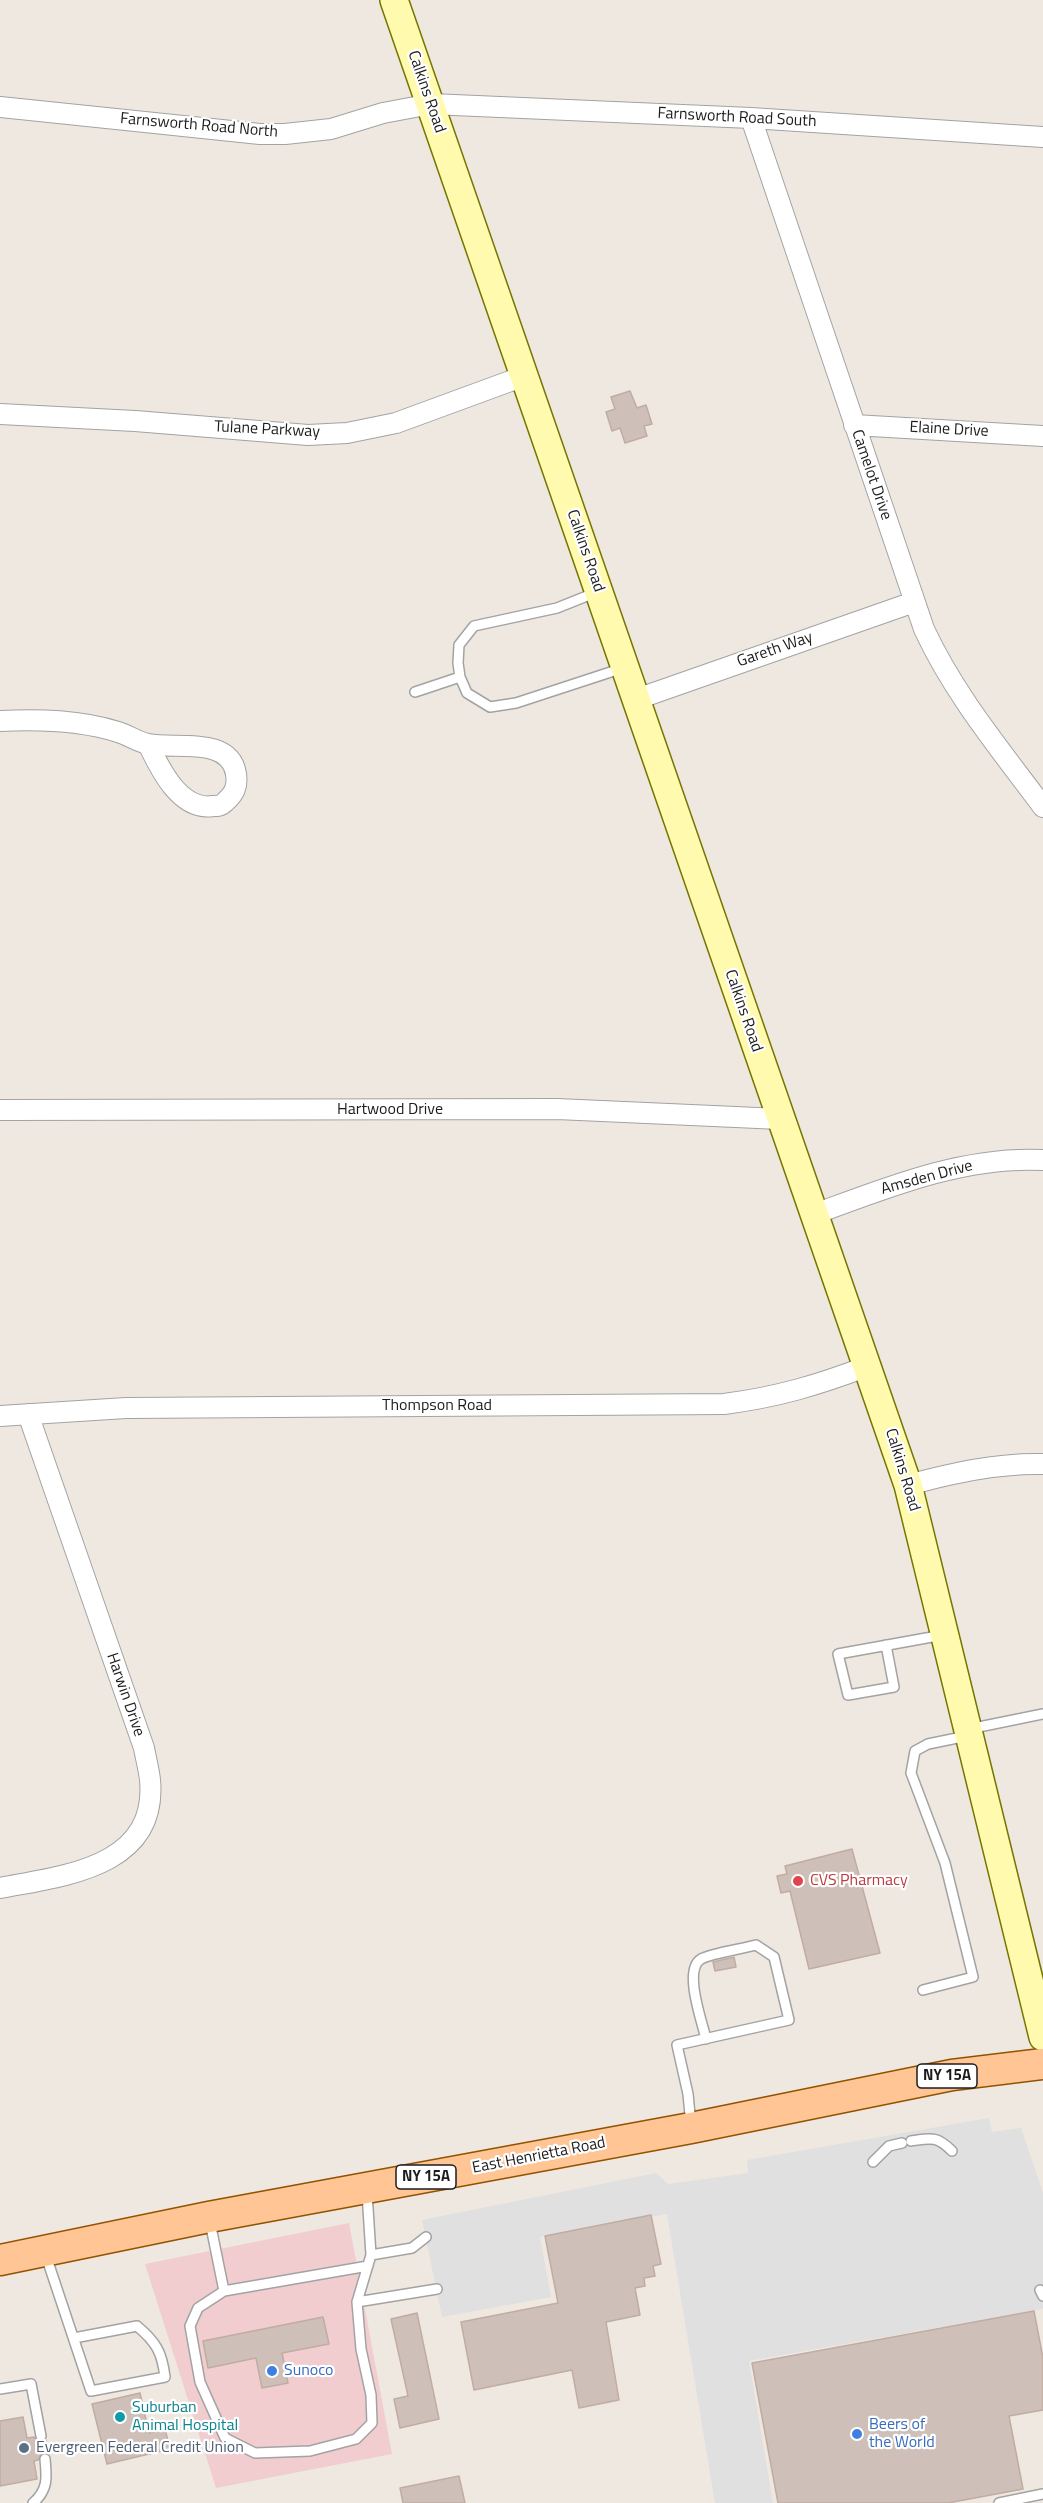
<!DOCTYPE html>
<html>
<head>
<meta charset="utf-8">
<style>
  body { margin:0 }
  canvas { display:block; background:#eee8e0 }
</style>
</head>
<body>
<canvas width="1043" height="2503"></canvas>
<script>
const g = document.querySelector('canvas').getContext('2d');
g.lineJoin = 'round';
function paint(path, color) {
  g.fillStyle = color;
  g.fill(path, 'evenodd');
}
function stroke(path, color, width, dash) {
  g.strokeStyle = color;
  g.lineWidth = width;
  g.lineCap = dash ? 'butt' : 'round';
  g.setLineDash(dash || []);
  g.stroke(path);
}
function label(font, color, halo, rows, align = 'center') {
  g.font = font + ' "Titillium Web",sans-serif';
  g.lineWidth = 4.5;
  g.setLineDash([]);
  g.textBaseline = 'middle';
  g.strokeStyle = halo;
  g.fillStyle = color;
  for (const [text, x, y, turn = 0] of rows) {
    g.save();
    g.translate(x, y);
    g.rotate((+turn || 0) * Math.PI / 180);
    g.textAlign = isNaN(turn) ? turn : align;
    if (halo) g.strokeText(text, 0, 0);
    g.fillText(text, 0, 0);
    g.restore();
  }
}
paint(new Path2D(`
  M 349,2223 L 392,2454 L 216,2488 L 145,2264 Z`), '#f1cdd0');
paint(new Path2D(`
  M 989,2118 L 992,2132 L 1021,2128 L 1043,2193 L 1043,2309 L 749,2361 L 773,2503 L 715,2503 L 667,2214 L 540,2237 L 551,2297 L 442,2317 L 422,2220 L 656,2173 L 668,2184 L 748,2173 L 747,2160 Z`), '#e0e0e0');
const building = new Path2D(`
  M 630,391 L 637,408 L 646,405 L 652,424 L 644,426 L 647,436 L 625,443 L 620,428 L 612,431 L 606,412 L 615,409 L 611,397 Z
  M 852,1849 L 880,1953 L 809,1969 L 790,1891 L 781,1893 L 777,1876 L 787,1874 L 785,1866 Z
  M 734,1957 L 736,1967 L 715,1971 L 713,1962 Z
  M 651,2215 L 661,2264 L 653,2266 L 655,2276 L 644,2278 L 645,2286 L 635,2288 L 640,2315 L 606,2322 L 619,2400 L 579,2408 L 572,2370 L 474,2390 L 461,2322 L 558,2303 L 545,2236 Z
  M 1034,2311 L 1043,2358 L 1043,2410 L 1009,2416 L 1023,2489 L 948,2503 L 778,2503 L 752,2363 Z
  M 417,2313 L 439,2419 L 400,2428 L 394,2399 L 408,2396 L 391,2319 Z
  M 323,2317 L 329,2344 L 282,2353 L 288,2383 L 262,2388 L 256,2358 L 208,2368 L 203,2341 Z
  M 140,2393 L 149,2433 L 165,2429 L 170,2449 L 107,2464 L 92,2404 Z
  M 23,2417 L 27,2438 L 34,2437 L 39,2442 L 46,2440 L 49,2454 L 42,2453 L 38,2460 L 34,2461 L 37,2479 L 0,2486 L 0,2421 Z
  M 459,2476 L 465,2503 L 403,2503 L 400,2488 Z`);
paint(building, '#cec0b9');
stroke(building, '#c1aca1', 1.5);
const service = new Path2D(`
  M 597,592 L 557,608 L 474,626 L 459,645 L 458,663 L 460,677 L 467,693 L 490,707 L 516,703 L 623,668
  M 415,692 L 460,677
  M 886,1645 L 894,1687 L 848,1695 L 838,1654 L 943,1635
  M 969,1729 L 1043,1714
  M 923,1990 L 973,1977 L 945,1863 L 911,1773 L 915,1751 L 928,1744 L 967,1736
  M 691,2125 L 688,2094 L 677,2045 L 789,2020 L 774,1957 L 756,1945 C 742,1949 712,1953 701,1959 C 683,1970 702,2021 706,2039
  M 911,2141 C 932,2138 937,2136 952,2151
  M 873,2162 L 889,2146 L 902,2143
  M 210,2222 L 224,2291 L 198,2308 L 190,2326 L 200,2382 L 225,2438 L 255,2453 L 310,2451 L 356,2439 L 372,2423 L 371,2395 L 361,2349 L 357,2302 L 371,2255 L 367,2193
  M 371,2255 L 412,2248 L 426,2237
  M 46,2256 L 91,2391 L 165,2377 C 162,2352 156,2342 137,2326 L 74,2338
  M 1040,2290 L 1043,2296
  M 224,2291 L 368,2266
  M 357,2302 L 437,2289
  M 0,2389 L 31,2384 L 41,2436
  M 33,2503 C 48,2490 47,2478 45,2459
  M 999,2503 L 1043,2494`);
const minor = new Path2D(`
  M 0,107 L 260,134 L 285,134 L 331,129 L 383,113 L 431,104 L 751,118 L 1043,137
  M 751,118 L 924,629 C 954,694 1000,749 1043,807
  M 0,414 L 135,421 L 308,435 L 347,433 L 396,423 L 524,376
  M 854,425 L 1043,436
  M 637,699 L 914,602
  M 0,721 C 40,719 80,720 118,732 C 128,735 138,742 148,744 C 173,750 230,735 236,774 C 238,787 234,794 225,802 C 221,806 218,806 213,806 C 180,811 160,769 148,744
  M 0,1110 L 557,1109 L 780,1119
  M 815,1214 C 888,1187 964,1156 1043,1160
  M 0,1416 L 126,1408 L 724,1404 C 778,1397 818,1385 868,1366
  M 908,1485 C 953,1473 997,1463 1043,1464
  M 0,1888 C 62,1876 158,1868 150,1780 C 149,1770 146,1759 144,1748 L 28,1414`);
const secondary = new Path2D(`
  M 394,0 L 908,1485 L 1043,2037`);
const primary = new Path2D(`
  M 0,2260 L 209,2217 L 691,2128 L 952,2075 L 1043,2064`);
stroke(service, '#a3a3a3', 12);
stroke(minor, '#a3a3a3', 22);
stroke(secondary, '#757500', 30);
stroke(primary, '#935200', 33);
stroke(service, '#fff', 9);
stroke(minor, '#fff', 20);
stroke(secondary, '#fffaae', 27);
stroke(primary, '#ffc594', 30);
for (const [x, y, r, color] of [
  [798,1881,6,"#e0444e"],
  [272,2371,6,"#3f7fe0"],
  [120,2417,6,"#0f9aa8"],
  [857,2434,6,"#3f7fe0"],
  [24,2448,6,"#5c6f8a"]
]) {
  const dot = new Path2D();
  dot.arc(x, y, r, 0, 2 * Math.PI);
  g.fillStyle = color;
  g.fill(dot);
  stroke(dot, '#fff', 2);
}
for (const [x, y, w] of [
  [947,2076,60],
  [426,2177,60]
]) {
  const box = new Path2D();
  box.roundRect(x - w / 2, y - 12, w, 24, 4.5);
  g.fillStyle = '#fff';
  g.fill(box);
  stroke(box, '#1c1c1c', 1.5);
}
label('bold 15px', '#1c1c1c', null, [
  ["NY 15A",947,2076],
  ["NY 15A",426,2177]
]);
label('16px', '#1c1c1c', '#fff', [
  ["Calkins Road",426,92,71],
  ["Farnsworth Road South",737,118,3],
  ["Farnsworth Road North",199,126,5],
  ["Tulane Parkway",267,430,3],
  ["Elaine Drive",949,430,3],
  ["Camelot Drive",871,475,71],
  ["Calkins Road",585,551,71],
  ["Gareth Way",775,650,-19],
  ["Calkins Road",743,1011,71],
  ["Hartwood Drive",390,1110],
  ["Amsden Drive",927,1178,-15],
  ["Thompson Road",437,1406],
  ["Calkins Road",902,1470,73],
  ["Harwin Drive",125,1695,71],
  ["East Henrietta Road",539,2156,-11]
]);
label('16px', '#be3a42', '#fff', [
  ["CVS Pharmacy",810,1881]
], 'left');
label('16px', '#366cbe', '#fff', [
  ["Sunoco",284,2371],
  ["Beers of",869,2425],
  ["the World",869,2443]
], 'left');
label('16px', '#0d838f', '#fff', [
  ["Suburban",132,2408],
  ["Animal Hospital",132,2426]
], 'left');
label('16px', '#4e5e75', '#fff', [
  ["Evergreen Federal Credit Union",36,2448]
], 'left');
</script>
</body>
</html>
